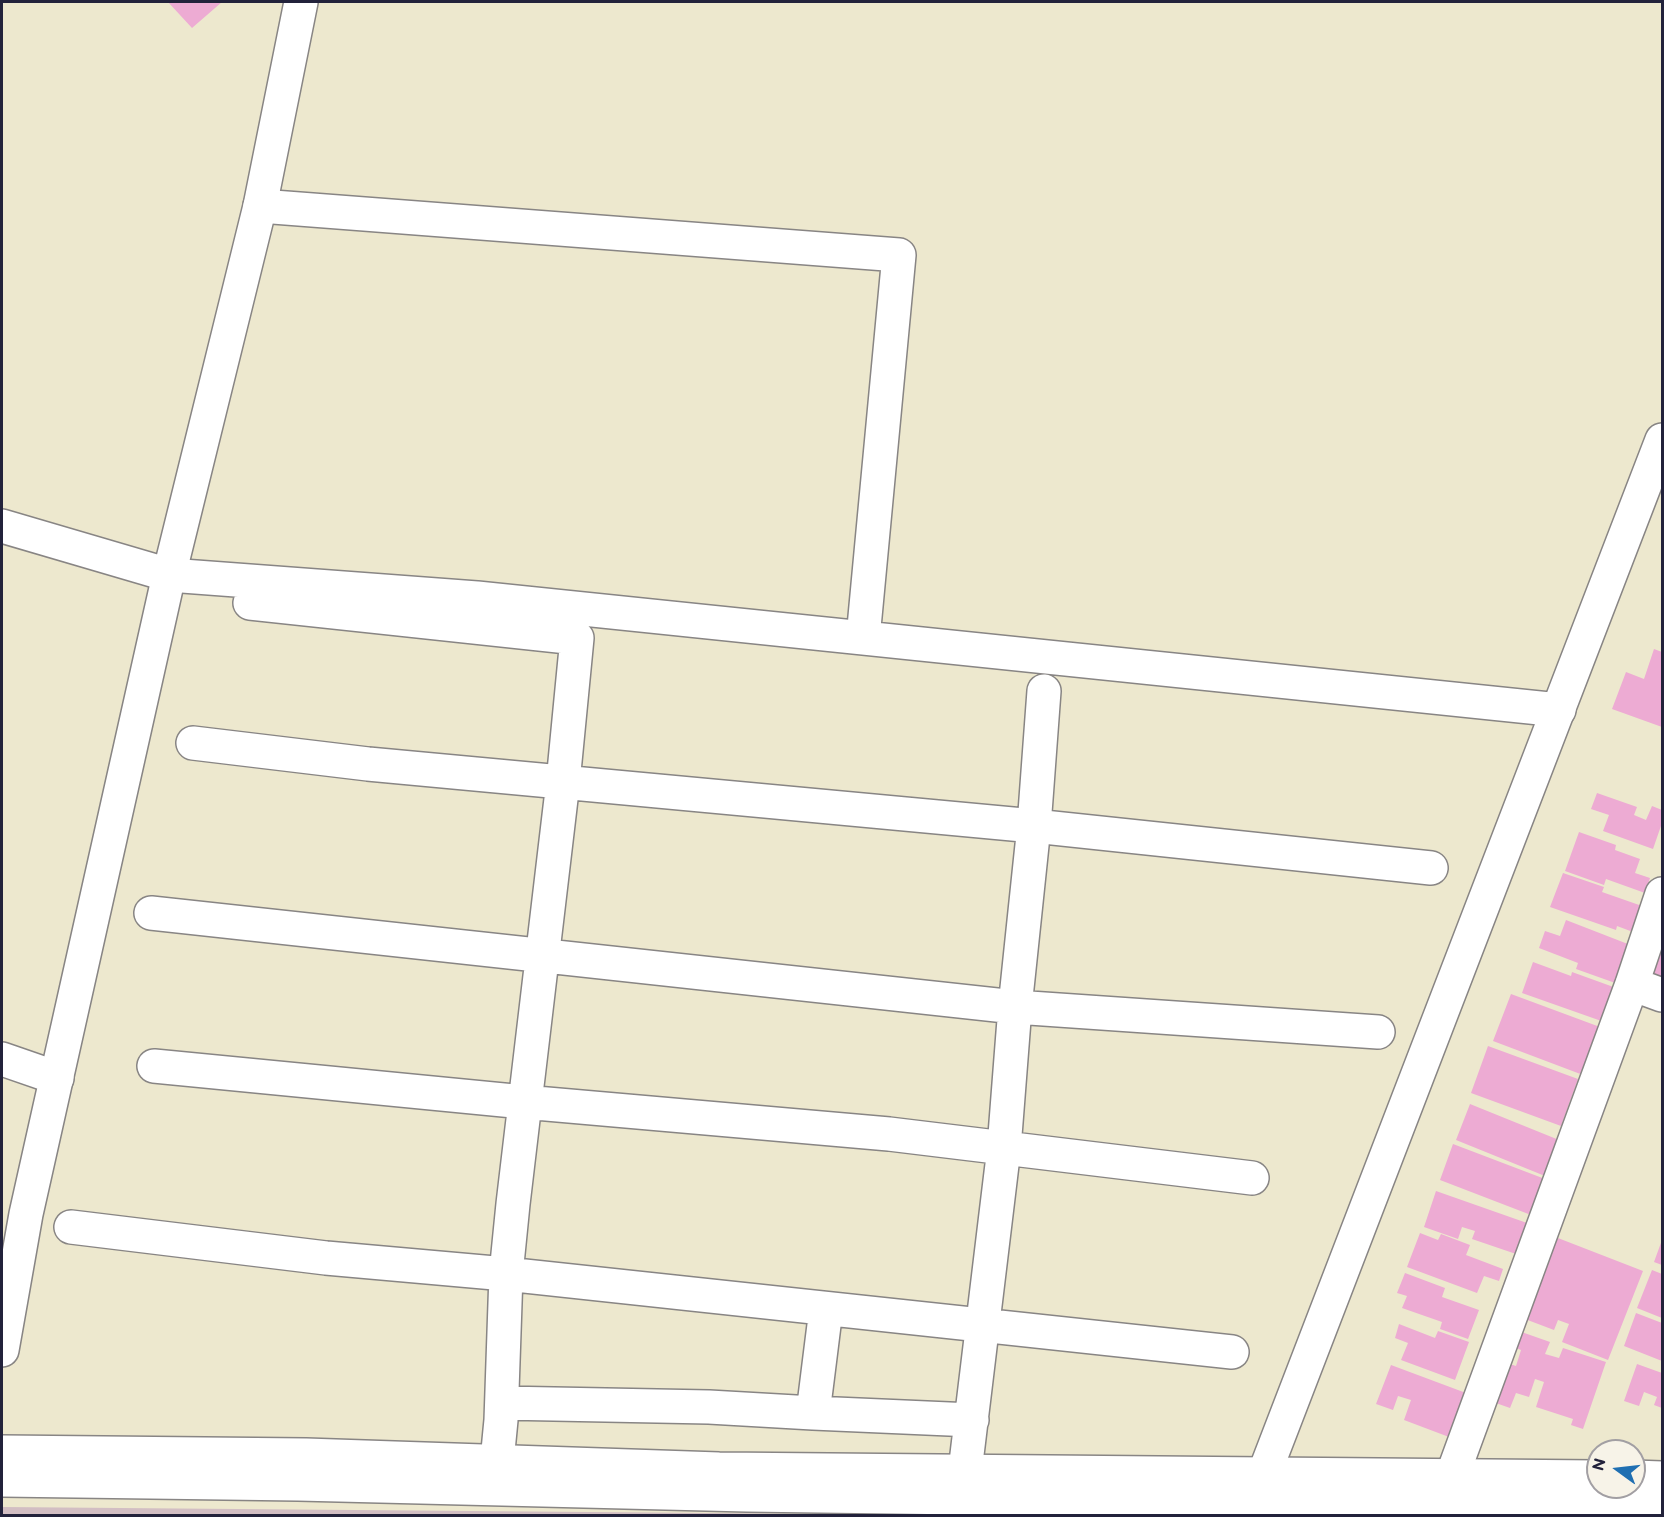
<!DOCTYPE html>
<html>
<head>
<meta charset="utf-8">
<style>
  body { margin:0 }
  #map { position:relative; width:1664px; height:1517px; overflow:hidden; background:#ede8ce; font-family:"Balsamiq Sans",sans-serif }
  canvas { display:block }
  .frame { position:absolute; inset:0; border:3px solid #22223b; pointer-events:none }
  .north { position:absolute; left:1586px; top:1439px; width:60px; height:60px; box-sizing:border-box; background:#f7f3e8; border:2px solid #a29fa3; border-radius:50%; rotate:285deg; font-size:16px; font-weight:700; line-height:24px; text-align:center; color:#22223b }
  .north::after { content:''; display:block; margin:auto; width:21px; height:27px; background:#1f6fb2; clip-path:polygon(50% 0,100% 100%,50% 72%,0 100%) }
</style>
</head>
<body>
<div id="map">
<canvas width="1664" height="1517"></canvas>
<div class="frame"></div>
<div class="north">N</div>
</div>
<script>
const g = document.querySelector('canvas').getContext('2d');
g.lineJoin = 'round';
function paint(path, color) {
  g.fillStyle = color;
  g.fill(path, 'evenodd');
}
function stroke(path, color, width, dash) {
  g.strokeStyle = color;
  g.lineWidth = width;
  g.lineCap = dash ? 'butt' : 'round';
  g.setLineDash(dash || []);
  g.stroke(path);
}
paint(new Path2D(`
  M 3,1507 L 823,1514 L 2,1515 Z`), '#d2bec3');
paint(new Path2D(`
  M 168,2 L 222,2 L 192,28 Z
  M 1654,649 L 1662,652 L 1662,727 L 1612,709 L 1626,672 L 1644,679 Z
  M 1597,793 L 1637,807 L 1634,815 L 1646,820 L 1652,806 L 1662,810 L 1662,823 L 1653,849 L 1603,831 L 1609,815 L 1591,809 Z
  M 1579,832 L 1616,845 L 1615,850 L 1640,859 L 1635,873 L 1650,878 L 1645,893 L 1606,879 L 1604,885 L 1565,871 Z
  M 1563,873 L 1604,887 L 1602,892 L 1642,906 L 1633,932 L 1617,926 L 1616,930 L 1550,907 Z
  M 1566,920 L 1633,946 L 1618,984 L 1576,969 L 1578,963 L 1539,948 L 1545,931 L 1560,936 Z
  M 1662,935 L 1662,986 L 1639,978 Z
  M 1533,962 L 1571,976 L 1572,972 L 1619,989 L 1607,1023 L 1522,993 Z
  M 1511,994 L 1600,1027 L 1583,1075 L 1493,1041 Z
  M 1488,1046 L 1578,1079 L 1561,1126 L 1471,1093 Z
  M 1470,1104 L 1559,1140 L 1545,1176 L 1456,1140 Z
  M 1453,1144 L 1545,1179 L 1531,1215 L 1440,1180 Z
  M 1436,1191 L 1527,1223 L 1516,1254 L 1472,1239 L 1475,1231 L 1462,1227 L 1458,1239 L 1424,1227 Z
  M 1420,1233 L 1438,1240 L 1441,1234 L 1470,1245 L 1466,1255 L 1503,1269 L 1499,1281 L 1484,1276 L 1477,1293 L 1407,1267 Z
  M 1545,1233 L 1643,1271 L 1608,1360 L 1562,1342 L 1569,1324 L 1558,1320 L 1554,1330 L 1517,1316 Z
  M 1662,1240 L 1662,1265 L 1654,1262 Z
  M 1652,1270 L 1662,1274 L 1662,1318 L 1637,1308 Z
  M 1405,1273 L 1445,1288 L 1442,1297 L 1479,1310 L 1468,1339 L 1440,1329 L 1442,1322 L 1402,1308 L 1407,1296 L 1397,1293 Z
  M 1636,1313 L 1662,1323 L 1662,1361 L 1624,1346 Z
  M 1399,1324 L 1435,1338 L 1438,1331 L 1469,1342 L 1455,1380 L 1401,1360 L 1408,1343 L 1395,1338 Z
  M 1513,1329 L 1550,1342 L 1545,1354 L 1559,1358 L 1563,1348 L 1606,1362 L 1583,1429 L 1571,1425 L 1573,1419 L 1536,1407 L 1544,1382 L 1535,1379 L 1529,1397 L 1516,1393 L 1510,1408 L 1493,1402 L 1507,1363 L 1516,1366 L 1521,1350 L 1508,1345 Z
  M 1637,1364 L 1662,1373 L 1662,1408 L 1654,1405 L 1657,1397 L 1644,1392 L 1639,1406 L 1624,1401 Z
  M 1391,1365 L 1466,1393 L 1449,1437 L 1404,1420 L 1411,1400 L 1398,1396 L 1393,1410 L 1376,1404 Z`), '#edabd3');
const minor = new Path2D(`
  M 260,206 L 899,255 L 863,638
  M 2,526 L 169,575 L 477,598 L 1559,710
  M 250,603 L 577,638 L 563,782 L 513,1204 L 506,1274 L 501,1420 L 497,1461
  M 193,743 L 368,764 L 1034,826 L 1431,868
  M 151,913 L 1015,1007 L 1378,1032
  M 1632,984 L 1662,995
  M 2,1059 L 57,1078
  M 154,1066 L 524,1102 L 889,1134 L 1252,1178
  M 71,1227 L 326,1258 L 506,1274 L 1232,1352
  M 502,1403 L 709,1407 L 813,1413 L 826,1309
  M 813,1413 L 972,1420
  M 965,1471 L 1004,1148 L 1015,1007 L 1034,826 L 1044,691
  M 1452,1476 L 1632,984 L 1662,894`);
const tertiary = new Path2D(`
  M 2,1350 L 26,1214 L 169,575 L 260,206 L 301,2
  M 1254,1500 L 1662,440`);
const secondary = new Path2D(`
  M 2,1452 L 306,1455 L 719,1469 L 1598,1477
  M 1634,1477 L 1662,1478
  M 2,1480 L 298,1484 L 747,1495 L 1253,1502 L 1662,1502`);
stroke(minor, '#888584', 36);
stroke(tertiary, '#888584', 36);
stroke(secondary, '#888584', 36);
stroke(minor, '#fff', 33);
stroke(tertiary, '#fff', 33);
stroke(secondary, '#fff', 33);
</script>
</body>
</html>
